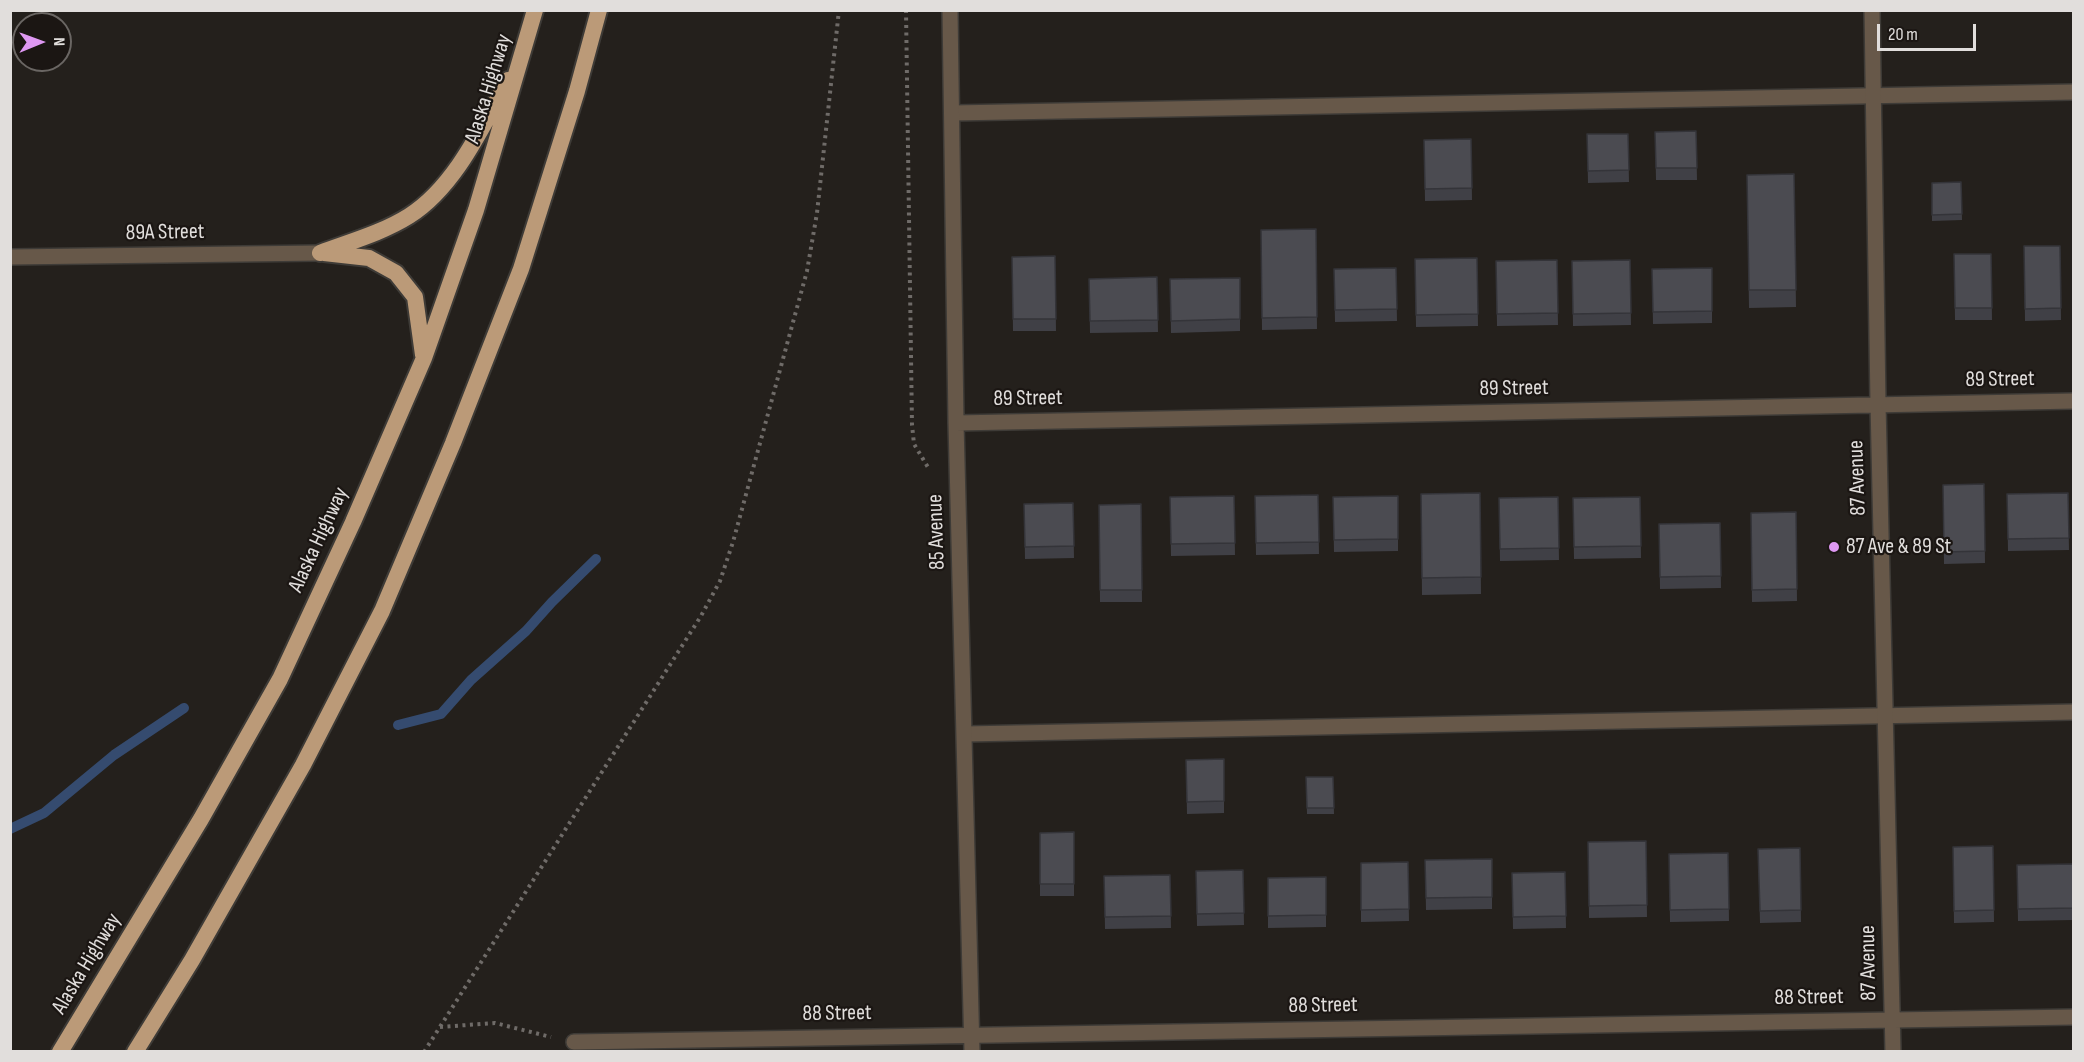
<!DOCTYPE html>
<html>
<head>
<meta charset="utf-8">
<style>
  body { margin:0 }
  #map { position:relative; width:2084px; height:1062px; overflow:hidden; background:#24201c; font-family:"Sofia Sans Condensed",sans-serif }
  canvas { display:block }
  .frame { position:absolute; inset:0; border:12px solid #e1dedc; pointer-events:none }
  .north { position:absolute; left:12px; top:12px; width:60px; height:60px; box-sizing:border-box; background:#1b1613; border:2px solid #6a6663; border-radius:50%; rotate:89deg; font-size:16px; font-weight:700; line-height:24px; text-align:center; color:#e1dedc }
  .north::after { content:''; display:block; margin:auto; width:21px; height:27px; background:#de98f2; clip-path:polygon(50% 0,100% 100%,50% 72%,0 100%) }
  .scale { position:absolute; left:1877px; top:24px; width:99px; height:27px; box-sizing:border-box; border:3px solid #e1dedc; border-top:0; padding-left:8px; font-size:18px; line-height:21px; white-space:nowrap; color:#e1dedc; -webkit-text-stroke:4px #1b1613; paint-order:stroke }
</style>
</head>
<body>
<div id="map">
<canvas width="2084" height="1062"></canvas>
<div class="frame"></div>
<div class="north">N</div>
<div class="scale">20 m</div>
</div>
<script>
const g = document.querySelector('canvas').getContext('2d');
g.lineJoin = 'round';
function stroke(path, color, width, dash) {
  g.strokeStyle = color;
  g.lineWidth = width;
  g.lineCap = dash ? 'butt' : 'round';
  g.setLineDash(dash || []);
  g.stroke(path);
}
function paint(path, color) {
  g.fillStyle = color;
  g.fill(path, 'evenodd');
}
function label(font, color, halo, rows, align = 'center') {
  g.font = font + ' "Sofia Sans Condensed",sans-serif';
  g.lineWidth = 4.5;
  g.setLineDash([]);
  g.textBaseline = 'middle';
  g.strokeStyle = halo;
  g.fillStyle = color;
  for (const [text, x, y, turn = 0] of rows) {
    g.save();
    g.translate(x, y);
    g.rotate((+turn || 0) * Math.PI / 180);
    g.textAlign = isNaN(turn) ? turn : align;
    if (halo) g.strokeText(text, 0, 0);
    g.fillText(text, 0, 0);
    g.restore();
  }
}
stroke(new Path2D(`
  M 398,725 L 441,714 L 471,680 L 526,631 L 552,602 L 596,559
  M 10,829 L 44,813 L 114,755 L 184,708`), '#354b6f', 10);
const service = new Path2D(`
  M 953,113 L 2074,92
  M 965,734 L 2074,712`);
const minor = new Path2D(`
  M 950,10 L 956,423 L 972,1052
  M 1872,10 L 1878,404 L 1893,1052
  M 10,257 L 320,253
  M 956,423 L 2074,401
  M 574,1042 L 2074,1017`);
const trunk = new Path2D(`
  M 320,253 C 349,242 382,233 409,216 C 455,187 482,127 508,80
  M 324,253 L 369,258 L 396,273 L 415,297 L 423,355
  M 60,1052 L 201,819 L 280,679 L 353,522 L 424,358 L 476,210 L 535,10
  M 135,1052 L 192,960 L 303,765 L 382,611 L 453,443 L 521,269 L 577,91 L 599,10`);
stroke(service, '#3e3b37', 18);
stroke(minor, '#3e3b37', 18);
stroke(trunk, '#3e3b37', 20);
stroke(new Path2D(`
  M 906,10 L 912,425 L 914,444 L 929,469
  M 440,1027 L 495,1023 L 551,1037
  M 424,1052 L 701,616 L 720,581 L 733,542 L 807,271 L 817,213 L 839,10`), '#6f6b68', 4, [3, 4.5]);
stroke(service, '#675849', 15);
stroke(minor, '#675849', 15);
stroke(trunk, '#bb9a78', 16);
paint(new Path2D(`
  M 1696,131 L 1697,180 L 1656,180 L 1655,132 Z
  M 1587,134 L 1628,134 L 1629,182 L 1588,183 Z
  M 1471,139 L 1472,200 L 1425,201 L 1424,140 Z
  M 1794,174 L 1796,307 L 1749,308 L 1747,175 Z
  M 1961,182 L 1962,220 L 1932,221 L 1932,183 Z
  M 1316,229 L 1317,329 L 1262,330 L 1261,230 Z
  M 2024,246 L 2060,246 L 2061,320 L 2025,321 Z
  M 1954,254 L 1991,254 L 1992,320 L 1955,320 Z
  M 1055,256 L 1056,331 L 1013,331 L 1012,257 Z
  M 1477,258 L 1478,326 L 1416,327 L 1415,259 Z
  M 1557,260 L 1558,325 L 1497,326 L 1496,261 Z
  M 1630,260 L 1631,325 L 1573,326 L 1572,261 Z
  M 1396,268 L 1397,321 L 1335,322 L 1334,269 Z
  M 1712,268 L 1712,323 L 1653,324 L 1652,269 Z
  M 1157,277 L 1158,332 L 1090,333 L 1089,279 Z
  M 1240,278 L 1240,331 L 1171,333 L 1170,279 Z
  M 1984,484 L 1985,563 L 1944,564 L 1943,485 Z
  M 1480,493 L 1481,594 L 1422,595 L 1421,494 Z
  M 2068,493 L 2069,550 L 2008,551 L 2007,494 Z
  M 1318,495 L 1319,554 L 1256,555 L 1255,496 Z
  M 1234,496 L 1235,555 L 1171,556 L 1170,497 Z
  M 1398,496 L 1398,551 L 1334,552 L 1333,497 Z
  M 1558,497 L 1559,560 L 1500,561 L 1499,498 Z
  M 1640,497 L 1641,558 L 1574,559 L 1573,498 Z
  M 1073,503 L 1074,558 L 1025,559 L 1024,504 Z
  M 1141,504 L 1142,602 L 1100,602 L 1099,505 Z
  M 1796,512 L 1797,601 L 1752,602 L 1751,513 Z
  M 1720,523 L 1721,588 L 1660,589 L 1659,524 Z
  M 1224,759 L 1224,813 L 1187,814 L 1186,760 Z
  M 1306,777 L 1333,777 L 1334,814 L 1307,814 Z
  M 1074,832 L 1074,896 L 1040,896 L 1040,833 Z
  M 1646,841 L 1647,917 L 1589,918 L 1588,842 Z
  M 1993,846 L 1994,922 L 1954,923 L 1953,847 Z
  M 1800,848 L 1801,922 L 1760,923 L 1758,849 Z
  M 1728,853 L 1729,921 L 1670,922 L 1669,854 Z
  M 1492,859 L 1492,909 L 1426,910 L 1425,860 Z
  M 1408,862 L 1409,921 L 1361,922 L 1361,863 Z
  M 2073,864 L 2073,920 L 2018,921 L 2017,865 Z
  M 1243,870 L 1244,925 L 1197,926 L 1196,871 Z
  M 1565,872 L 1566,928 L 1513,929 L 1512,873 Z
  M 1170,875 L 1171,928 L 1105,929 L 1104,876 Z
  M 1326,877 L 1326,927 L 1268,928 L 1268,878 Z`), '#404046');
const building = new Path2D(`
  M 1696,131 L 1697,168 L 1656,168 L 1655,132 Z
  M 1587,134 L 1628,134 L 1629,170 L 1588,171 Z
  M 1471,139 L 1472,188 L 1425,189 L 1424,140 Z
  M 1794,174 L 1796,290 L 1749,290 L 1747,175 Z
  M 1961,182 L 1962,214 L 1932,215 L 1932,183 Z
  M 1316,229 L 1317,317 L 1262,318 L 1261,230 Z
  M 2024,246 L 2060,246 L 2061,308 L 2025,309 Z
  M 1954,254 L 1991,254 L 1992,308 L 1955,308 Z
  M 1055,256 L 1056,319 L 1013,319 L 1012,257 Z
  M 1477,258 L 1478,314 L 1416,315 L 1415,259 Z
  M 1557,260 L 1558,313 L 1497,314 L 1496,261 Z
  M 1630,260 L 1631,313 L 1573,314 L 1572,261 Z
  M 1396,268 L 1397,309 L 1335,310 L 1334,269 Z
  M 1712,268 L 1712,311 L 1653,312 L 1652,269 Z
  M 1157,277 L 1158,320 L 1090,321 L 1089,279 Z
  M 1240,278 L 1240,319 L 1171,321 L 1170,279 Z
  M 1984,484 L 1985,551 L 1944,552 L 1943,485 Z
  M 1480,493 L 1481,577 L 1422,578 L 1421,494 Z
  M 2068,493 L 2069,538 L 2008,539 L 2007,494 Z
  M 1318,495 L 1319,542 L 1256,543 L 1255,496 Z
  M 1234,496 L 1235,543 L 1171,544 L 1170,497 Z
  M 1398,496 L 1398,539 L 1334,540 L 1333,497 Z
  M 1558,497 L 1559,548 L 1500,549 L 1499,498 Z
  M 1640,497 L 1641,546 L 1574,547 L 1573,498 Z
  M 1073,503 L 1074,546 L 1025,547 L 1024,504 Z
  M 1141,504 L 1142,590 L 1100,590 L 1099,505 Z
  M 1796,512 L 1797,589 L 1752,590 L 1751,513 Z
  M 1720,523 L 1721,576 L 1660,577 L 1659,524 Z
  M 1224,759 L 1224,801 L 1187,802 L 1186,760 Z
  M 1306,777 L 1333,777 L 1334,808 L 1307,808 Z
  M 1074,832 L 1074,884 L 1040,884 L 1040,833 Z
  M 1646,841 L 1647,905 L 1589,906 L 1588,842 Z
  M 1993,846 L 1994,910 L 1954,911 L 1953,847 Z
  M 1800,848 L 1801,910 L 1760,911 L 1758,849 Z
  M 1728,853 L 1729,909 L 1670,910 L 1669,854 Z
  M 1492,859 L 1492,897 L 1426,898 L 1425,860 Z
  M 1408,862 L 1409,909 L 1361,910 L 1361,863 Z
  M 2073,864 L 2073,908 L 2018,909 L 2017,865 Z
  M 1243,870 L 1244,913 L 1197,914 L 1196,871 Z
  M 1565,872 L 1566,916 L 1513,917 L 1512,873 Z
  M 1170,875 L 1171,916 L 1105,917 L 1104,876 Z
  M 1326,877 L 1326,915 L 1268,916 L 1268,878 Z`);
paint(building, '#4b4b51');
stroke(building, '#343439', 1.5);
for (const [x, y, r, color] of [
  [1834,547,6,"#de98f2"]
]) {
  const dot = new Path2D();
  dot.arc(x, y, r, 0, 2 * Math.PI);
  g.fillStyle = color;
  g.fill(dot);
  stroke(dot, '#1b1613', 2);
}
label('22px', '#e1dedc', '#1b1613', [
  ["Alaska Highway",489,89,-73],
  ["89A Street",165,233,-1],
  ["89 Street",2000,380,-1],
  ["89 Street",1514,389,-1],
  ["89 Street",1028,399,-1],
  ["87 Avenue",1858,478,-92],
  ["85 Avenue",937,532,-92],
  ["Alaska Highway",319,540,-65],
  ["87 Avenue",1869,963,-91],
  ["Alaska Highway",87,964,-59],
  ["88 Street",1809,998,-1],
  ["88 Street",1323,1006,-1],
  ["88 Street",837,1014,-1]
]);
label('22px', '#e1dedc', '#1b1613', [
  ["87 Ave & 89 St",1846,547]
], 'left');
</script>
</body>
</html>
